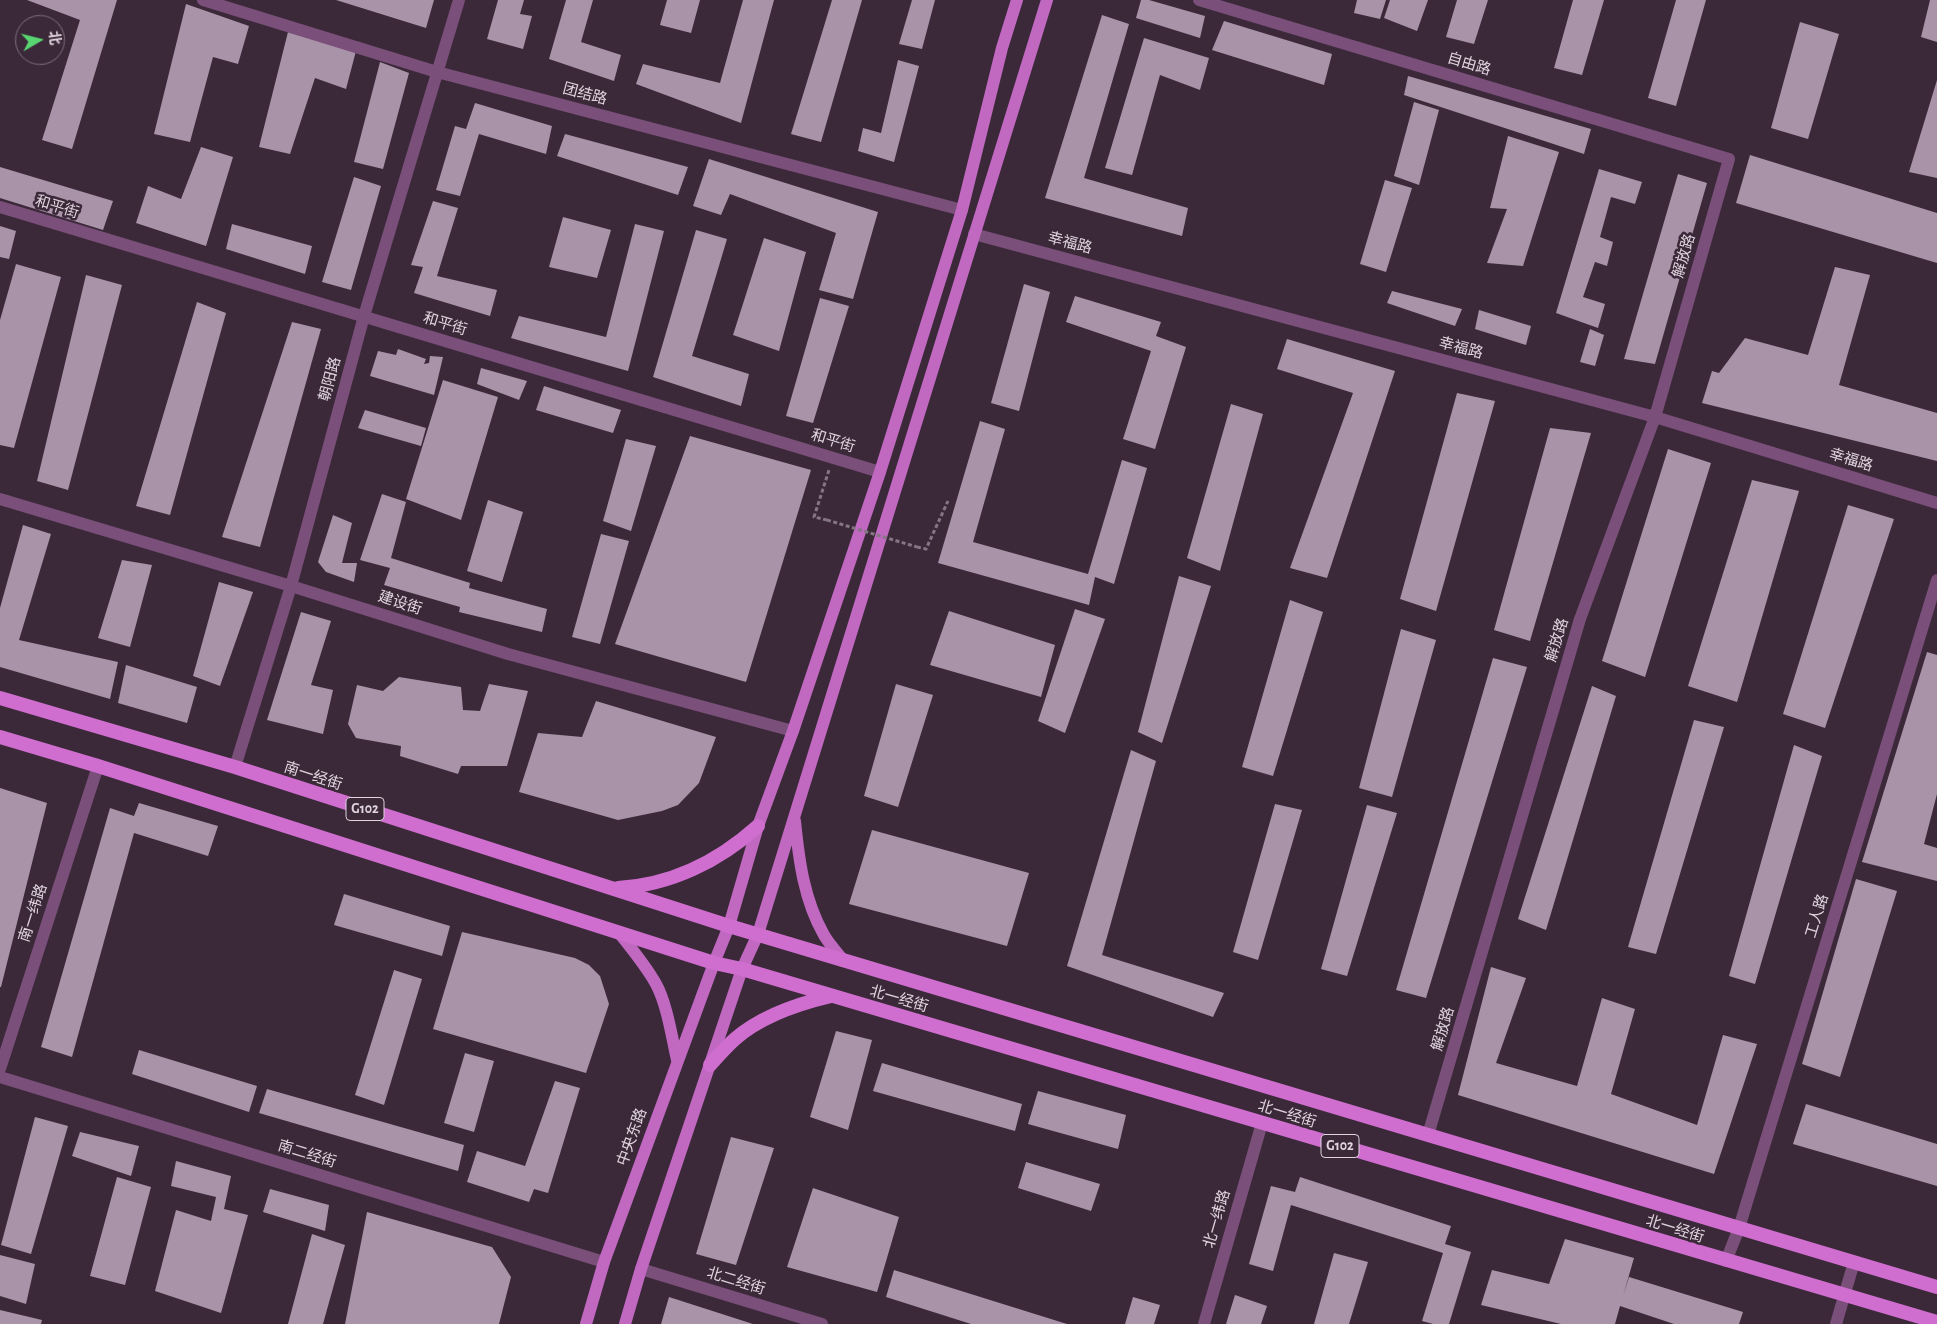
<!DOCTYPE html>
<html>
<head>
<meta charset="utf-8">
<style>
  body { margin:0 }
  #map { position:relative; width:1937px; height:1324px; overflow:hidden; background:#3b293a; font-family:"Alegreya Sans","Noto Sans SC",sans-serif }
  canvas { display:block }
  .north { position:absolute; left:15px; top:15px; width:50px; height:50px; box-sizing:border-box; background:#3b293a; border:1px solid #7d6d7c; border-radius:50%; rotate:82deg; font-size:14px; font-weight:700; line-height:20px; text-align:center; color:#e0d4df }
  .north::after { content:''; display:block; margin:auto; width:18px; height:22px; background:#58d570; clip-path:polygon(50% 0,100% 100%,50% 72%,0 100%) }
</style>
</head>
<body>
<div id="map">
<canvas width="1937" height="1324"></canvas>
<div class="north">北</div>
</div>
<script>
const g = document.querySelector('canvas').getContext('2d');
g.lineJoin = 'round';
function paint(path, color) {
  g.fillStyle = color;
  g.fill(path, 'evenodd');
}
function stroke(path, color, width, dash) {
  g.strokeStyle = color;
  g.lineWidth = width;
  g.lineCap = dash ? 'butt' : 'round';
  g.setLineDash(dash || []);
  g.stroke(path);
}
function label(font, color, halo, rows, align = 'center') {
  g.font = font + ' "Alegreya Sans","Noto Sans SC",sans-serif';
  g.lineWidth = 5;
  g.setLineDash([]);
  g.textBaseline = 'middle';
  g.strokeStyle = halo;
  g.fillStyle = color;
  for (const [text, x, y, turn = 0] of rows) {
    g.save();
    g.translate(x, y);
    g.rotate((+turn || 0) * Math.PI / 180);
    g.textAlign = isNaN(turn) ? turn : align;
    if (halo) g.strokeText(text, 0, 0);
    g.fillText(text, 0, 0);
    g.restore();
  }
}
paint(new Path2D(`
  M 27,0 L 117,0 L 72,149 L 42,140 L 80,20 Z
  M 336,0 L 434,0 L 426,28 Z
  M 498,0 L 524,0 L 520,14 L 532,16 L 523,49 L 487,39 Z
  M 566,0 L 593,0 L 581,42 L 621,55 L 614,81 L 549,59 Z
  M 667,0 L 700,0 L 691,33 L 660,25 Z
  M 743,0 L 774,0 L 741,123 L 636,84 L 643,64 L 720,83 Z
  M 832,0 L 862,0 L 821,142 L 791,134 Z
  M 912,0 L 935,0 L 922,49 L 899,44 Z
  M 1141,0 L 1149,0 L 1205,16 L 1200,38 L 1136,18 Z
  M 1357,0 L 1386,0 L 1380,19 L 1354,13 Z
  M 1390,0 L 1428,0 L 1417,31 L 1384,18 Z
  M 1457,0 L 1488,0 L 1474,44 L 1446,37 Z
  M 1573,0 L 1604,0 L 1582,75 L 1554,68 Z
  M 1676,0 L 1706,0 L 1676,106 L 1648,98 Z
  M 1930,0 L 1937,0 L 1937,42 L 1921,37 Z
  M 186,4 L 249,26 L 238,64 L 213,57 L 190,142 L 154,134 Z
  M 1102,15 L 1129,24 L 1084,178 L 1188,208 L 1182,236 L 1045,198 Z
  M 1224,21 L 1332,54 L 1324,85 L 1212,50 Z
  M 1800,22 L 1839,34 L 1808,139 L 1771,128 Z
  M 288,32 L 356,51 L 346,89 L 315,78 L 290,154 L 259,147 Z
  M 1144,38 L 1209,58 L 1200,90 L 1160,75 L 1132,175 L 1105,168 Z
  M 898,60 L 919,66 L 894,162 L 858,151 L 863,128 L 881,133 Z
  M 380,62 L 409,73 L 383,169 L 354,162 Z
  M 1408,76 L 1591,129 L 1584,154 L 1404,95 Z
  M 1937,80 L 1937,178 L 1909,172 Z
  M 1414,102 L 1439,110 L 1419,185 L 1394,176 Z
  M 475,103 L 552,126 L 546,154 L 479,134 L 460,196 L 436,190 L 455,126 L 466,129 Z
  M 565,134 L 688,167 L 678,195 L 557,156 Z
  M 1508,136 L 1559,152 L 1523,266 L 1487,263 L 1507,209 L 1490,208 Z
  M 201,147 L 233,157 L 206,246 L 136,223 L 148,186 L 181,199 Z
  M 1750,155 L 1937,213 L 1937,263 L 1736,203 Z
  M 709,159 L 878,212 L 853,299 L 819,290 L 836,233 L 730,194 L 721,215 L 693,206 Z
  M 0,167 L 113,201 L 103,230 L 0,198 Z
  M 1599,169 L 1642,182 L 1635,204 L 1611,197 L 1600,237 L 1613,242 L 1607,266 L 1595,262 L 1583,297 L 1605,304 L 1598,328 L 1556,313 Z
  M 1678,174 L 1707,183 L 1655,364 L 1624,359 Z
  M 354,177 L 381,186 L 351,290 L 322,282 Z
  M 1385,180 L 1412,188 L 1386,272 L 1360,264 Z
  M 433,201 L 458,208 L 437,276 L 497,290 L 490,316 L 414,293 L 423,267 L 411,265 Z
  M 563,217 L 611,230 L 597,278 L 549,267 Z
  M 232,224 L 312,246 L 305,274 L 226,249 Z
  M 635,224 L 664,231 L 628,371 L 511,338 L 519,316 L 606,337 Z
  M 0,226 L 16,231 L 9,259 L 0,257 Z
  M 696,230 L 727,239 L 692,356 L 749,374 L 741,406 L 653,377 Z
  M 764,238 L 806,252 L 779,351 L 733,335 Z
  M 16,264 L 61,277 L 14,448 L 0,445 L 0,320 Z
  M 1835,267 L 1870,275 L 1839,385 L 1937,413 L 1937,461 L 1702,403 L 1712,371 L 1719,373 L 1745,338 L 1808,355 Z
  M 86,275 L 122,285 L 68,490 L 37,481 Z
  M 1024,284 L 1050,292 L 1019,411 L 991,403 Z
  M 1392,291 L 1462,309 L 1455,326 L 1387,303 Z
  M 1075,296 L 1161,322 L 1156,336 L 1186,347 L 1155,449 L 1123,439 L 1151,351 L 1066,322 Z
  M 820,298 L 849,306 L 813,423 L 786,416 Z
  M 197,302 L 226,313 L 170,515 L 136,506 Z
  M 1479,310 L 1531,326 L 1526,345 L 1475,329 Z
  M 292,322 L 321,329 L 260,547 L 222,537 Z
  M 1590,329 L 1604,335 L 1595,366 L 1580,362 Z
  M 1287,339 L 1395,371 L 1327,578 L 1290,568 L 1353,393 L 1277,369 Z
  M 398,349 L 426,359 L 424,364 L 429,363 L 430,356 L 443,357 L 434,395 L 370,376 L 378,351 L 396,355 Z
  M 481,368 L 527,381 L 519,400 L 477,384 Z
  M 443,380 L 498,397 L 461,520 L 406,499 Z
  M 544,386 L 621,410 L 613,433 L 536,410 Z
  M 1457,393 L 1495,401 L 1436,611 L 1400,599 Z
  M 1231,404 L 1263,414 L 1220,571 L 1187,558 Z
  M 365,410 L 426,428 L 421,446 L 358,428 Z
  M 980,421 L 1005,429 L 973,542 L 1088,574 L 1122,460 L 1147,468 L 1114,584 L 1095,577 L 1089,605 L 938,563 Z
  M 1550,428 L 1591,433 L 1530,641 L 1494,630 Z
  M 690,436 L 811,470 L 746,682 L 615,644 Z
  M 626,439 L 656,446 L 631,531 L 603,521 Z
  M 1668,449 L 1711,463 L 1645,677 L 1602,661 Z
  M 1752,480 L 1799,491 L 1737,702 L 1688,686 Z
  M 382,494 L 406,502 L 391,558 L 470,583 L 469,588 L 547,609 L 542,632 L 459,612 L 460,607 L 384,585 L 390,568 L 360,560 Z
  M 488,500 L 523,512 L 502,582 L 467,571 Z
  M 1848,505 L 1894,519 L 1825,728 L 1783,714 Z
  M 333,515 L 352,523 L 342,563 L 357,563 L 354,582 L 326,572 L 318,562 Z
  M 23,525 L 51,534 L 19,640 L 118,662 L 110,699 L 0,667 L 0,608 Z
  M 601,534 L 629,541 L 600,644 L 572,637 Z
  M 122,560 L 152,565 L 130,647 L 98,638 Z
  M 1179,576 L 1211,586 L 1162,743 L 1138,732 Z
  M 219,582 L 253,592 L 220,686 L 193,676 Z
  M 1290,600 L 1323,612 L 1273,776 L 1242,767 Z
  M 1075,609 L 1105,619 L 1065,733 L 1038,721 Z
  M 949,611 L 1055,645 L 1041,697 L 930,665 Z
  M 301,612 L 331,621 L 311,685 L 333,690 L 323,734 L 267,720 Z
  M 1401,629 L 1436,640 L 1392,797 L 1359,788 Z
  M 1927,652 L 1937,655 L 1937,794 L 1924,844 L 1937,848 L 1937,881 L 1862,862 Z
  M 1493,658 L 1527,667 L 1426,998 L 1396,990 Z
  M 126,665 L 197,687 L 187,723 L 118,703 Z
  M 399,677 L 461,687 L 463,710 L 480,711 L 489,684 L 528,691 L 507,766 L 461,766 L 458,774 L 400,756 L 401,746 L 356,738 L 348,724 L 357,685 L 383,691 Z
  M 896,684 L 933,695 L 898,807 L 864,796 Z
  M 1592,686 L 1616,696 L 1546,930 L 1518,919 Z
  M 596,701 L 716,737 L 699,783 L 678,805 L 662,811 L 618,820 L 519,792 L 538,733 L 582,737 Z
  M 1694,720 L 1724,727 L 1656,954 L 1628,947 Z
  M 1794,745 L 1822,756 L 1755,984 L 1729,976 Z
  M 1131,750 L 1156,761 L 1102,955 L 1224,993 L 1213,1017 L 1067,966 Z
  M 0,788 L 47,803 L 1,987 L 0,987 Z
  M 139,803 L 218,826 L 208,856 L 134,833 L 72,1057 L 41,1047 L 110,808 L 134,816 Z
  M 1275,804 L 1302,810 L 1258,960 L 1233,952 Z
  M 1367,805 L 1397,813 L 1347,976 L 1321,969 Z
  M 872,830 L 1029,873 L 1007,946 L 849,904 Z
  M 1856,879 L 1897,891 L 1840,1077 L 1802,1064 Z
  M 344,894 L 450,926 L 442,956 L 334,925 Z
  M 462,932 L 575,958 L 589,965 L 600,976 L 609,1004 L 586,1073 L 433,1029 Z
  M 1491,967 L 1526,978 L 1496,1063 L 1577,1086 L 1602,998 L 1635,1009 L 1611,1094 L 1697,1125 L 1723,1035 L 1757,1044 L 1714,1174 L 1458,1095 Z
  M 394,970 L 422,979 L 384,1105 L 355,1095 Z
  M 836,1031 L 872,1040 L 848,1130 L 810,1117 Z
  M 139,1050 L 257,1086 L 249,1112 L 132,1074 Z
  M 465,1053 L 494,1061 L 474,1132 L 444,1123 Z
  M 882,1063 L 1022,1104 L 1015,1131 L 873,1091 Z
  M 555,1081 L 580,1088 L 548,1193 L 534,1189 L 529,1202 L 467,1182 L 477,1151 L 525,1166 Z
  M 267,1089 L 464,1145 L 458,1171 L 259,1113 Z
  M 1038,1091 L 1126,1115 L 1118,1149 L 1028,1124 Z
  M 1806,1104 L 1937,1144 L 1937,1186 L 1793,1144 Z
  M 35,1117 L 68,1126 L 31,1254 L 1,1245 Z
  M 80,1132 L 139,1146 L 131,1176 L 72,1156 Z
  M 731,1137 L 774,1148 L 736,1265 L 696,1254 Z
  M 176,1161 L 231,1176 L 224,1209 L 248,1215 L 221,1313 L 155,1291 L 176,1210 L 211,1221 L 216,1197 L 171,1186 Z
  M 1026,1162 L 1100,1184 L 1091,1211 L 1018,1188 Z
  M 117,1177 L 151,1187 L 125,1285 L 90,1276 Z
  M 1300,1177 L 1451,1226 L 1445,1244 L 1471,1252 L 1449,1324 L 1433,1324 L 1422,1321 L 1443,1253 L 1291,1205 L 1273,1271 L 1249,1264 L 1271,1186 L 1295,1192 Z
  M 813,1188 L 899,1217 L 877,1292 L 787,1267 Z
  M 270,1189 L 329,1205 L 325,1231 L 263,1212 Z
  M 367,1212 L 492,1247 L 511,1277 L 499,1324 L 345,1324 Z
  M 312,1234 L 345,1245 L 323,1324 L 288,1324 Z
  M 1565,1239 L 1634,1258 L 1623,1296 L 1629,1277 L 1743,1312 L 1739,1324 L 1674,1324 L 1620,1306 L 1615,1324 L 1561,1324 L 1481,1305 L 1492,1270 L 1549,1284 Z
  M 1334,1253 L 1368,1262 L 1349,1324 L 1314,1324 Z
  M 0,1255 L 35,1264 L 26,1304 L 0,1296 Z
  M 894,1270 L 1067,1324 L 971,1324 L 886,1297 Z
  M 1235,1295 L 1267,1306 L 1261,1324 L 1226,1324 Z
  M 669,1297 L 753,1324 L 661,1324 Z
  M 1133,1297 L 1160,1305 L 1154,1324 L 1125,1324 Z
  M 0,1310 L 42,1320 L 41,1324 L 0,1324 Z`), '#a993a8');
stroke(new Path2D(`
  M 827,520 L 814,517 L 829,470
  M 917,547 L 926,549 L 948,501`), '#857684', 3, [4, 2.5]);
stroke(new Path2D(`
  M 203,0 L 437,72 L 962,210
  M 1199,0 L 1729,159 L 1655,417 L 1580,619 L 1428,1135
  M 0,207 L 880,472
  M 974,234 L 1655,417 L 1937,503
  M 0,499 L 291,586 L 508,654 L 793,731
  M 235,767 L 291,586 L 364,316 L 459,0
  M 0,1069 L 98,766
  M 0,1077 L 604,1262
  M 1726,1261 L 1739,1228 L 1937,580
  M 641,1269 L 822,1324
  M 1204,1324 L 1262,1123`), '#7a4f79', 12);
stroke(new Path2D(`
  M 1836,1324 L 1854,1262`), '#7a4f79', 12);
stroke(new Path2D(`
  M 795,821 C 799,861 804,900 824,935 C 829,944 837,952 843,960
  M 619,933 C 632,949 646,966 656,984 C 667,1004 672,1038 677,1060
  M 586,1324 L 604,1262 L 714,963 L 729,926 L 758,826 L 793,731 L 880,472 L 962,210 L 1002,48 L 1017,0
  M 625,1324 L 641,1269 L 742,969 L 758,934 L 1047,0`), '#c169c1', 12);
stroke(new Path2D(`
  M 0,698 L 235,767 L 729,926 L 1937,1287
  M 0,737 L 98,766 L 714,963 L 742,969 L 1937,1322
  M 618,888 C 671,885 719,861 758,826
  M 710,1065 C 718,1056 726,1047 735,1039 C 761,1016 797,1004 831,996`), '#cf6ecf', 14);
stroke(new Path2D(`
  M 827,520 L 917,547`), '#857684', 3, [4, 2.5]);
for (const [x, y, w] of [
  [365,809,38],
  [1340,1146,38]
]) {
  const box = new Path2D();
  box.roundRect(x - w / 2, y - 11.5, w, 23, 4);
  g.fillStyle = '#3b293a';
  g.fill(box);
  stroke(box, '#e0d4df', 1);
}
label('bold 14px', '#e0d4df', null, [
  ["G102",365,809],
  ["G102",1340,1146]
]);
label('15px', '#e0d4df', '#3b293a', [
  ["自由路",1469,64,17],
  ["团结路",585,94,15],
  ["和平街",57,207,17],
  ["幸福路",1070,243,15],
  ["解放路",1684,256,-74],
  ["和平街",445,324,17],
  ["幸福路",1461,348,15],
  ["朝阳路",330,379,-75],
  ["和平街",833,441,17],
  ["幸福路",1851,460,17],
  ["建设街",400,603,18],
  ["解放路",1557,640,-73],
  ["南一经街",313,776,18],
  ["南一纬路",33,913,-72],
  ["工人路",1817,916,-73],
  ["北一经街",899,999,16],
  ["解放路",1443,1029,-74],
  ["北一经街",1287,1114,17],
  ["中央东路",632,1137,-70],
  ["南二经街",307,1154,17],
  ["北一纬路",1217,1219,-74],
  ["北一经街",1675,1229,17],
  ["北二经街",736,1281,17]
]);
</script>
</body>
</html>
